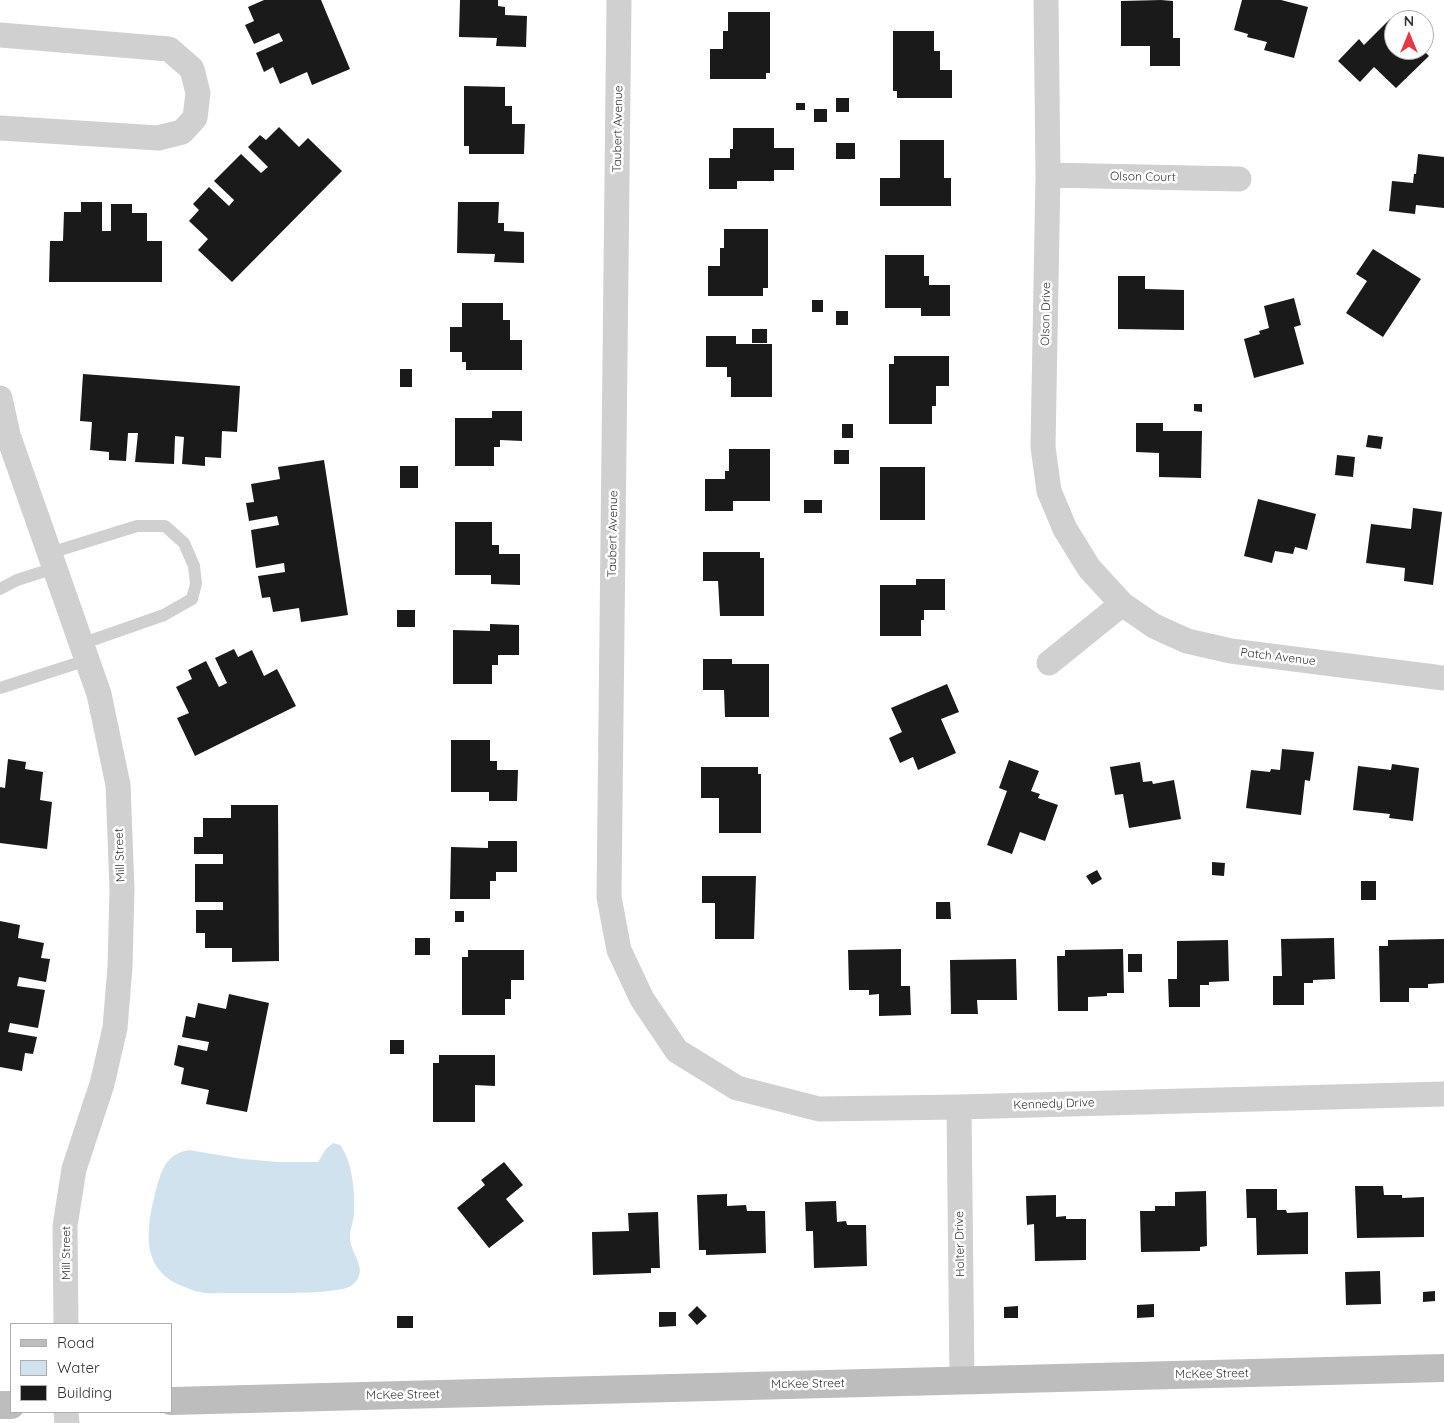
<!DOCTYPE html>
<html>
<head>
<meta charset="utf-8">
<style>
  body { margin:0 }
  #map { position:relative; width:1444px; height:1423px; overflow:hidden; background:#fff; font-family:Quicksand,sans-serif }
  canvas { display:block }
  .legend { position:absolute; left:10px; top:1323px; width:162px; height:90px; box-sizing:border-box; background:#fff; border:1px solid #adadad; margin:0; padding:6px 9px; list-style:none; font-size:15px; color:#333 }
  .legend li { display:flex; align-items:center; gap:10px; height:25px }
  .legend b { width:25px; border:1px solid #adadad }
  .north { position:absolute; left:1384px; top:10px; width:50px; height:50px; box-sizing:border-box; background:#fff; border:1px solid #adadad; border-radius:50%; rotate:0deg; font-size:14px; font-weight:700; line-height:20px; text-align:center; color:#333 }
  .north::after { content:''; display:block; margin:auto; width:18px; height:22px; background:#e63946; clip-path:polygon(50% 0,100% 100%,50% 72%,0 100%) }
</style>
</head>
<body>
<div id="map">
<canvas width="1444" height="1423"></canvas>
<ul class="legend">
<li><b style="height:6px;background:#bdbdbd"></b>Road</li>
<li><b style="height:14px;background:#cfe2ee"></b>Water</li>
<li><b style="height:14px;background:#1a1a1a"></b>Building</li>
</ul>
<div class="north">N</div>
</div>
<script>
const g = document.querySelector('canvas').getContext('2d');
g.lineJoin = 'round';
function paint(path, color) {
  g.fillStyle = color;
  g.fill(path, 'evenodd');
}
function stroke(path, color, width, dash) {
  g.strokeStyle = color;
  g.lineWidth = width;
  g.lineCap = dash ? 'butt' : 'round';
  g.setLineDash(dash || []);
  g.stroke(path);
}
function label(font, color, halo, rows, align = 'center') {
  g.font = font + ' Quicksand,sans-serif';
  g.lineWidth = 5;
  g.setLineDash([]);
  g.textBaseline = 'middle';
  g.strokeStyle = halo;
  g.fillStyle = color;
  for (const [text, x, y, turn = 0] of rows) {
    g.save();
    g.translate(x, y);
    g.rotate((+turn || 0) * Math.PI / 180);
    g.textAlign = isNaN(turn) ? turn : align;
    if (halo) g.strokeText(text, 0, 0);
    g.fillText(text, 0, 0);
    g.restore();
  }
}
paint(new Path2D(`
  M 333,1143 L 340,1145 C 353,1162 355,1193 354,1215 C 353,1222 350,1229 350,1237 C 349,1253 372,1271 351,1286 C 340,1293 291,1293 276,1293 C 258,1293 240,1293 222,1293 C 215,1293 207,1294 200,1292 C 195,1292 190,1289 185,1287 C 143,1272 145,1236 154,1198 C 160,1176 163,1154 189,1150 L 243,1159 L 278,1162 L 318,1162 L 326,1149 Z`), '#cfe2ee');
paint(new Path2D(`
  M 264,0 L 321,0 L 350,69 L 312,85 L 307,72 L 280,84 L 273,67 L 264,72 L 256,53 L 283,41 L 279,33 L 254,44 L 245,25 L 254,21 L 248,7 Z
  M 460,0 L 498,0 L 498,6 L 505,7 L 505,15 L 527,16 L 526,47 L 496,46 L 497,38 L 459,37 Z
  M 1161,0 L 1173,1 L 1173,38 L 1180,38 L 1180,66 L 1150,66 L 1150,46 L 1121,46 L 1121,1 Z
  M 1242,0 L 1281,0 L 1308,7 L 1294,58 L 1264,50 L 1267,42 L 1247,37 L 1248,34 L 1234,30 Z
  M 728,12 L 770,12 L 770,73 L 766,73 L 766,79 L 710,79 L 710,49 L 723,49 L 723,31 L 728,31 Z
  M 1390,19 L 1394,22 L 1394,50 L 1423,50 L 1429,56 L 1396,88 L 1374,67 L 1360,82 L 1338,61 L 1359,39 L 1364,45 Z
  M 893,31 L 934,31 L 934,51 L 940,51 L 940,70 L 952,70 L 952,98 L 897,98 L 897,91 L 893,91 Z
  M 464,86 L 505,87 L 505,106 L 512,106 L 512,124 L 525,124 L 524,154 L 469,154 L 469,146 L 464,146 Z
  M 836,98 L 849,98 L 849,112 L 836,112 Z
  M 796,103 L 805,103 L 805,110 L 796,110 Z
  M 814,109 L 827,109 L 827,122 L 814,122 Z
  M 279,127 L 299,147 L 308,138 L 342,171 L 232,282 L 198,250 L 208,239 L 189,221 L 199,210 L 193,204 L 209,187 L 229,206 L 234,200 L 214,181 L 241,154 L 261,173 L 268,167 L 248,147 L 260,135 L 266,140 Z
  M 733,128 L 774,128 L 774,148 L 794,148 L 794,170 L 774,170 L 774,181 L 737,181 L 737,189 L 709,189 L 709,158 L 730,158 L 730,149 L 733,149 Z
  M 900,140 L 944,140 L 944,178 L 951,178 L 951,206 L 880,206 L 880,178 L 900,178 Z
  M 836,143 L 855,143 L 855,159 L 836,159 Z
  M 1418,154 L 1444,157 L 1444,208 L 1416,205 L 1415,214 L 1389,211 L 1392,181 L 1413,183 L 1414,174 L 1416,174 Z
  M 81,202 L 102,202 L 102,231 L 111,231 L 111,204 L 132,204 L 132,213 L 147,213 L 147,241 L 162,241 L 162,282 L 49,282 L 50,241 L 63,241 L 64,212 L 81,212 Z
  M 458,202 L 499,202 L 498,223 L 504,223 L 504,231 L 524,232 L 524,263 L 494,262 L 495,254 L 457,253 Z
  M 724,229 L 768,229 L 768,288 L 763,288 L 763,296 L 708,296 L 708,266 L 720,266 L 720,248 L 724,248 Z
  M 1373,249 L 1421,279 L 1383,337 L 1346,313 L 1367,281 L 1356,274 Z
  M 885,255 L 924,255 L 924,276 L 929,276 L 929,285 L 950,285 L 950,316 L 921,316 L 921,308 L 885,308 Z
  M 1118,276 L 1145,276 L 1145,289 L 1184,290 L 1184,330 L 1118,329 Z
  M 1294,298 L 1301,325 L 1294,327 L 1304,364 L 1254,378 L 1244,339 L 1260,334 L 1259,331 L 1269,328 L 1264,306 Z
  M 812,300 L 823,300 L 823,312 L 812,312 Z
  M 462,303 L 503,303 L 503,320 L 510,320 L 510,340 L 522,340 L 522,370 L 466,370 L 466,362 L 462,362 L 462,352 L 450,352 L 450,327 L 462,327 Z
  M 836,311 L 848,311 L 848,325 L 836,325 Z
  M 752,329 L 767,329 L 767,343 L 752,343 Z
  M 706,336 L 736,336 L 736,344 L 772,344 L 772,397 L 731,397 L 731,377 L 727,377 L 727,367 L 706,367 Z
  M 894,356 L 949,356 L 949,386 L 936,386 L 936,406 L 932,406 L 932,424 L 889,424 L 889,364 L 894,364 Z
  M 400,369 L 412,369 L 412,387 L 400,387 Z
  M 83,374 L 240,386 L 237,432 L 222,431 L 221,458 L 205,457 L 205,466 L 182,464 L 184,437 L 175,436 L 174,464 L 135,462 L 138,433 L 128,433 L 126,461 L 109,460 L 109,452 L 90,450 L 92,422 L 80,421 Z
  M 1194,404 L 1202,404 L 1202,412 L 1194,411 Z
  M 492,411 L 522,411 L 522,441 L 500,440 L 500,447 L 494,447 L 494,466 L 455,466 L 455,418 L 492,418 Z
  M 1136,423 L 1163,423 L 1163,431 L 1202,431 L 1201,478 L 1159,477 L 1159,453 L 1136,452 Z
  M 842,424 L 853,424 L 853,438 L 842,438 Z
  M 1368,435 L 1383,437 L 1381,449 L 1366,447 Z
  M 729,449 L 770,449 L 770,501 L 733,501 L 733,511 L 705,511 L 705,479 L 725,479 L 725,471 L 729,471 Z
  M 834,450 L 849,450 L 849,464 L 834,464 Z
  M 1337,455 L 1355,457 L 1353,477 L 1335,475 Z
  M 324,460 L 348,615 L 301,622 L 299,608 L 273,612 L 270,597 L 262,598 L 258,576 L 285,572 L 284,563 L 256,568 L 251,530 L 279,525 L 277,516 L 249,521 L 246,503 L 254,502 L 251,484 L 280,479 L 278,467 Z
  M 400,466 L 418,466 L 418,488 L 400,488 Z
  M 880,467 L 925,467 L 925,520 L 880,520 Z
  M 1258,499 L 1316,514 L 1307,550 L 1295,547 L 1293,554 L 1275,551 L 1272,563 L 1244,556 Z
  M 804,500 L 822,500 L 822,513 L 804,513 Z
  M 1413,508 L 1442,512 L 1433,585 L 1404,581 L 1405,568 L 1366,563 L 1371,524 L 1411,529 Z
  M 455,522 L 492,522 L 492,545 L 499,545 L 499,554 L 520,554 L 520,585 L 491,584 L 491,575 L 455,575 Z
  M 703,552 L 760,552 L 760,558 L 764,558 L 764,616 L 720,616 L 718,581 L 703,581 Z
  M 916,579 L 945,579 L 945,610 L 924,610 L 924,620 L 921,620 L 921,636 L 880,636 L 880,585 L 916,585 Z
  M 397,610 L 415,610 L 415,627 L 397,627 Z
  M 490,624 L 519,625 L 519,655 L 498,655 L 498,665 L 492,665 L 492,684 L 453,684 L 453,630 L 490,631 Z
  M 234,649 L 238,657 L 252,650 L 264,676 L 277,669 L 296,706 L 195,756 L 177,718 L 189,713 L 176,687 L 192,679 L 188,670 L 206,661 L 219,687 L 227,683 L 215,658 Z
  M 703,659 L 732,659 L 732,664 L 769,664 L 769,717 L 725,717 L 724,690 L 703,690 Z
  M 947,684 L 959,712 L 941,719 L 956,753 L 918,770 L 913,757 L 900,763 L 889,738 L 902,732 L 891,708 Z
  M 451,740 L 490,740 L 490,761 L 497,761 L 497,770 L 518,770 L 517,801 L 489,801 L 489,792 L 451,792 Z
  M 1282,749 L 1314,752 L 1310,781 L 1305,780 L 1301,815 L 1246,808 L 1251,770 L 1270,772 L 1271,769 L 1280,770 Z
  M 8,759 L 26,762 L 25,769 L 43,772 L 40,800 L 52,802 L 47,849 L 0,843 L 0,787 L 5,788 Z
  M 1009,760 L 1039,771 L 1031,791 L 1040,794 L 1038,798 L 1058,805 L 1045,841 L 1020,832 L 1012,854 L 987,845 L 1007,791 L 999,788 Z
  M 1140,762 L 1143,782 L 1152,781 L 1153,784 L 1174,780 L 1181,819 L 1129,828 L 1123,794 L 1115,795 L 1110,767 Z
  M 1392,764 L 1419,768 L 1413,821 L 1389,818 L 1390,814 L 1353,810 L 1358,766 L 1391,770 Z
  M 701,767 L 758,767 L 758,774 L 761,774 L 761,833 L 719,833 L 719,798 L 701,798 Z
  M 231,805 L 278,805 L 279,961 L 232,962 L 232,948 L 205,948 L 205,933 L 196,933 L 196,910 L 223,910 L 223,902 L 195,902 L 195,864 L 223,864 L 223,854 L 194,854 L 194,837 L 203,837 L 203,818 L 231,818 Z
  M 488,841 L 517,841 L 517,872 L 496,872 L 496,881 L 490,881 L 490,899 L 450,899 L 451,847 L 488,848 Z
  M 1212,862 L 1225,863 L 1224,876 L 1212,875 Z
  M 1097,870 L 1102,879 L 1092,885 L 1086,876 Z
  M 702,876 L 756,876 L 754,939 L 715,939 L 715,903 L 702,903 Z
  M 1361,881 L 1376,881 L 1376,900 L 1361,900 Z
  M 936,902 L 950,902 L 951,919 L 936,919 Z
  M 455,911 L 464,911 L 464,922 L 455,922 Z
  M 0,921 L 20,925 L 18,938 L 44,943 L 41,958 L 50,959 L 46,982 L 19,977 L 17,986 L 45,990 L 38,1028 L 10,1023 L 8,1032 L 37,1037 L 33,1054 L 25,1053 L 22,1071 L 0,1067 Z
  M 415,938 L 430,938 L 430,955 L 415,955 Z
  M 1334,938 L 1335,979 L 1313,980 L 1313,983 L 1304,983 L 1304,1005 L 1273,1005 L 1273,976 L 1282,976 L 1281,939 Z
  M 1444,939 L 1444,983 L 1428,984 L 1428,988 L 1409,988 L 1409,1002 L 1380,1002 L 1379,946 L 1388,946 L 1388,940 Z
  M 1228,940 L 1229,981 L 1209,982 L 1209,985 L 1200,985 L 1200,1007 L 1169,1007 L 1168,979 L 1177,979 L 1177,941 Z
  M 901,949 L 901,986 L 910,986 L 911,1015 L 879,1016 L 879,994 L 869,995 L 869,990 L 849,990 L 848,950 Z
  M 1123,949 L 1124,993 L 1107,993 L 1107,996 L 1088,997 L 1088,1011 L 1058,1011 L 1057,956 L 1065,956 L 1065,950 Z
  M 468,950 L 524,950 L 524,980 L 511,980 L 511,999 L 505,999 L 505,1015 L 462,1015 L 462,957 L 468,957 Z
  M 1128,954 L 1142,954 L 1142,972 L 1128,972 Z
  M 1016,959 L 1017,1000 L 977,1000 L 978,1014 L 951,1014 L 950,960 Z
  M 229,994 L 269,1003 L 247,1112 L 206,1104 L 209,1090 L 181,1084 L 184,1068 L 174,1065 L 178,1045 L 207,1051 L 209,1042 L 182,1037 L 186,1016 L 195,1018 L 198,1003 L 226,1009 Z
  M 390,1040 L 404,1040 L 404,1054 L 390,1054 Z
  M 439,1055 L 495,1055 L 495,1086 L 475,1085 L 475,1122 L 433,1122 L 433,1063 L 439,1063 Z
  M 504,1162 L 523,1185 L 506,1199 L 524,1221 L 489,1248 L 457,1208 L 485,1185 L 481,1180 Z
  M 1355,1186 L 1383,1186 L 1384,1195 L 1402,1195 L 1402,1198 L 1424,1197 L 1424,1237 L 1357,1238 Z
  M 1246,1189 L 1277,1189 L 1277,1210 L 1286,1210 L 1287,1213 L 1308,1212 L 1308,1254 L 1257,1255 L 1256,1218 L 1247,1218 Z
  M 1206,1191 L 1207,1246 L 1200,1247 L 1200,1251 L 1141,1252 L 1140,1211 L 1155,1211 L 1155,1206 L 1175,1206 L 1175,1192 Z
  M 727,1194 L 727,1206 L 746,1205 L 747,1211 L 765,1211 L 766,1253 L 706,1255 L 706,1250 L 699,1250 L 697,1195 Z
  M 1056,1195 L 1056,1217 L 1066,1216 L 1066,1219 L 1086,1219 L 1086,1260 L 1035,1261 L 1034,1224 L 1027,1225 L 1026,1196 Z
  M 836,1201 L 837,1222 L 846,1221 L 847,1225 L 866,1225 L 867,1266 L 814,1268 L 813,1231 L 806,1231 L 805,1202 Z
  M 658,1212 L 660,1268 L 651,1268 L 651,1273 L 593,1275 L 592,1232 L 629,1231 L 628,1213 Z
  M 1380,1271 L 1381,1304 L 1346,1305 L 1345,1272 Z
  M 1435,1291 L 1435,1301 L 1423,1302 L 1423,1292 Z
  M 1154,1304 L 1154,1317 L 1137,1318 L 1137,1305 Z
  M 697,1306 L 707,1316 L 697,1325 L 688,1315 Z
  M 1018,1306 L 1018,1318 L 1004,1318 L 1004,1307 Z
  M 659,1312 L 676,1312 L 676,1326 L 659,1327 Z
  M 397,1316 L 413,1316 L 413,1328 L 397,1328 Z`), '#1a1a1a');
stroke(new Path2D(`
  M 50,553 L 137,526 L 165,526 L 184,543 L 194,566 L 196,584 L 192,599 L 164,615 L 81,644
  M 0,589 L 17,580 L 55,568
  M 0,688 L 87,660`), '#d0d0d0', 12);
stroke(new Path2D(`
  M 619,0 L 609,897 L 619,950 L 642,999 L 677,1051 L 737,1088 L 819,1109 L 959,1107 L 1444,1094
  M 1046,0 L 1048,175 L 1043,447 L 1049,491 L 1065,529 L 1089,568 L 1122,604 L 1154,626 L 1187,641 L 1231,651 L 1444,678
  M 0,35 L 169,49 L 192,69 L 198,93 L 195,118 L 182,132 L 158,138 L 0,128
  M 1048,175 L 1239,179
  M 0,398 L 8,435 L 99,694 L 118,785 L 122,889 L 120,967 L 115,1028 L 102,1084 L 74,1169 L 65,1226 L 66,1324
  M 1049,663 L 1122,604
  M 959,1107 L 962,1381
  M 66,1412 L 67,1423`), '#d0d0d0', 25);
stroke(new Path2D(`
  M 171,1401 L 1444,1368
  M 0,1405 L 11,1405`), '#bdbdbd', 28);
label('12px', '#333', '#fff', [
  ["Taubert Avenue",618,129,-89],
  ["Olson Court",1143,177,1],
  ["Olson Drive",1046,314,-89],
  ["Taubert Avenue",613,534,-89],
  ["Patch Avenue",1278,657,7],
  ["Mill Street",120,855,-92],
  ["Kennedy Drive",1054,1104,-2],
  ["Holter Drive",960,1244,-91],
  ["Mill Street",66,1253,-90],
  ["McKee Street",1212,1374,-1],
  ["McKee Street",808,1384,-1],
  ["McKee Street",403,1395,-1]
]);
</script>
</body>
</html>
